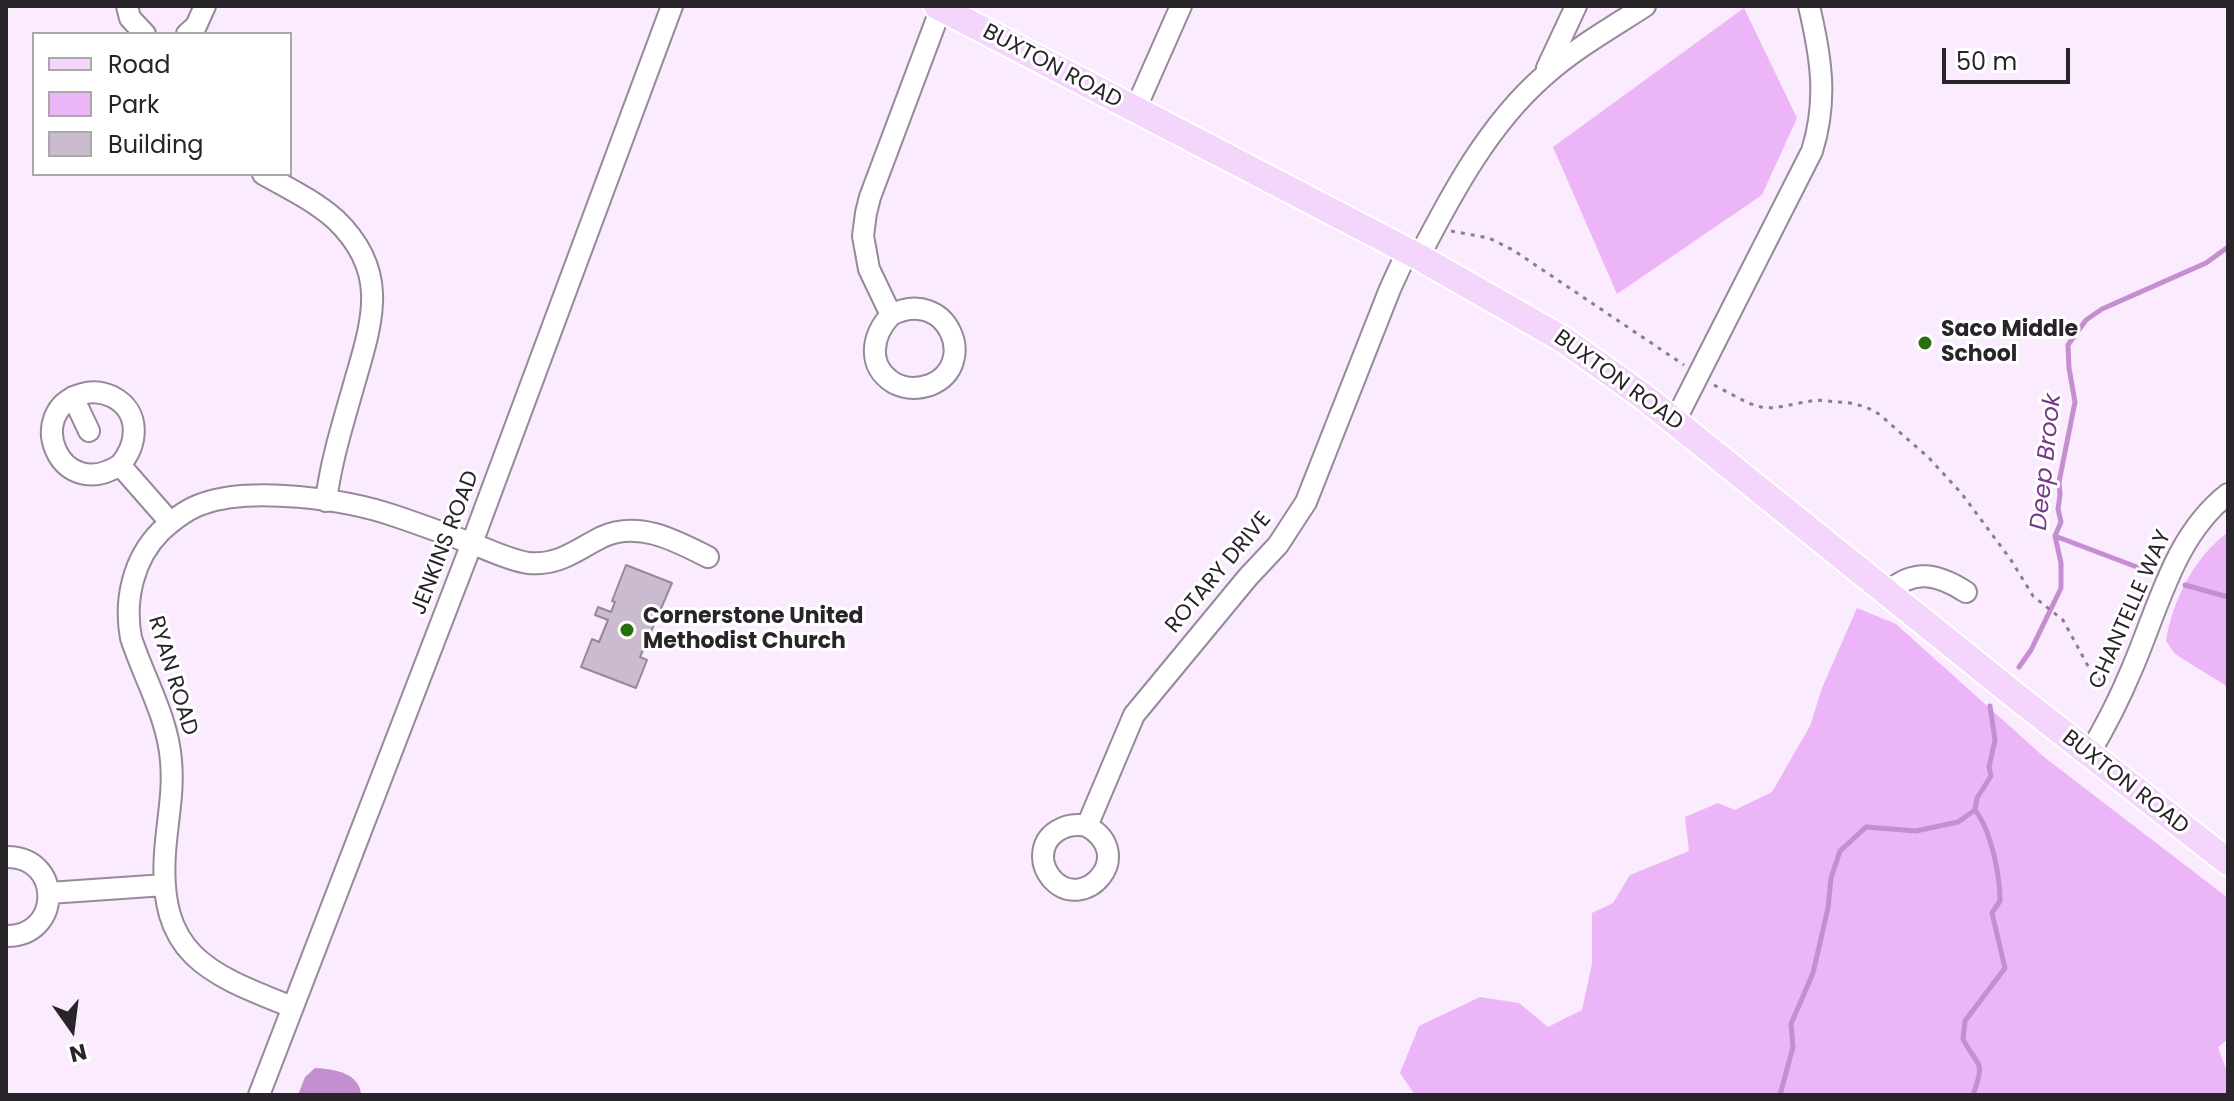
<!DOCTYPE html>
<html>
<head>
<meta charset="utf-8">
<style>
  body { margin:0 }
  #map { position:relative; width:2234px; height:1101px; overflow:hidden; background:#fbebfe; font-family:Poppins,sans-serif }
  canvas { display:block }
  .frame { position:absolute; inset:0; border:8px solid #29232a; pointer-events:none }
  .legend { position:absolute; left:32px; top:32px; width:260px; height:144px; box-sizing:border-box; background:#fff; border:2px solid #a9a7aa; margin:0; padding:10px 14px; list-style:none; font-size:24px; color:#29232a }
  .legend li { display:flex; align-items:center; gap:16px; height:40px }
  .legend b { width:40px; border:2px solid #a9a7aa }
  .north { position:absolute; left:32px; top:989px; width:80px; height:80px; -webkit-text-stroke:6px #fff; paint-order:stroke; rotate:166deg; font-size:22px; font-weight:700; line-height:32px; text-align:center; color:#29232a }
  .north::after { content:''; display:block; margin:auto; width:28px; height:36px; background:#29232a; clip-path:polygon(50% 0,100% 100%,50% 72%,0 100%) }
  .scale { position:absolute; left:1942px; top:48px; width:128px; height:36px; box-sizing:border-box; border:4px solid #29232a; border-top:0; padding-left:10px; font-size:24px; line-height:28px; white-space:nowrap; color:#29232a; -webkit-text-stroke:6px #fff; paint-order:stroke }
</style>
</head>
<body>
<div id="map">
<canvas width="2234" height="1101"></canvas>
<div class="frame"></div>
<ul class="legend">
<li><b style="height:10px;background:#f4d6fc"></b>Road</li>
<li><b style="height:22px;background:#ebb5f8"></b>Park</li>
<li><b style="height:22px;background:#cabbce"></b>Building</li>
</ul>
<div class="north">N</div>
<div class="scale">50 m</div>
</div>
<script>
const g = document.querySelector('canvas').getContext('2d');
g.lineJoin = 'round';
function paint(path, color) {
  g.fillStyle = color;
  g.fill(path, 'evenodd');
}
function stroke(path, color, width, dash) {
  g.strokeStyle = color;
  g.lineWidth = width;
  g.lineCap = dash ? 'butt' : 'round';
  g.setLineDash(dash || []);
  g.stroke(path);
}
function label(font, color, halo, rows, align = 'center') {
  g.font = font + ' Poppins,sans-serif';
  g.lineWidth = 6;
  g.setLineDash([]);
  g.textBaseline = 'middle';
  g.strokeStyle = halo;
  g.fillStyle = color;
  for (const [text, x, y, turn = 0] of rows) {
    g.save();
    g.translate(x, y);
    g.rotate((+turn || 0) * Math.PI / 180);
    g.textAlign = isNaN(turn) ? turn : align;
    if (halo) g.strokeText(text, 0, 0);
    g.fillText(text, 0, 0);
    g.restore();
  }
}
paint(new Path2D(`
  M 1744,8 L 1797,118 L 1762,195 L 1617,294 L 1553,147 Z
  M 2228,532 L 2228,687 L 2175,654 L 2166,641 C 2173,599 2194,558 2228,532 Z
  M 1857,608 L 1896,624 L 2044,757 L 2228,898 L 2228,1039 L 2218,1047 L 2226,1069 L 2228,1069 L 2228,1095 L 1415,1095 L 1400,1073 L 1419,1026 L 1480,997 L 1519,1003 L 1548,1027 L 1582,1010 L 1592,964 L 1592,913 L 1613,903 L 1630,875 L 1689,851 L 1685,817 L 1718,803 L 1735,810 L 1772,792 L 1810,726 L 1822,688 Z`), '#ebb5f8');
paint(new Path2D(`
  M 315,1068 C 334,1069 360,1073 361,1095 L 298,1095 L 305,1077 Z`), '#c48fd0');
stroke(new Path2D(`
  M 2055,536 L 2150,572
  M 2185,585 L 2228,597
  M 2019,667 L 2031,650 L 2061,588 L 2061,563 L 2055,536 L 2061,522 L 2058,509 L 2060,495 L 2059,482 L 2075,402 L 2069,368 L 2068,345 L 2086,320 L 2102,309 L 2206,263 L 2228,247
  M 1780,1095 L 1793,1047 L 1791,1024 L 1813,973 L 1828,908 L 1831,878 L 1840,851 L 1866,827 L 1916,831 L 1958,822 L 1975,810
  M 1973,1095 C 1986,1058 1978,1069 1963,1039 L 1965,1021 L 2005,968 L 1992,913 L 2000,901 C 2000,875 1991,830 1975,810 L 1977,798 L 1991,776 L 1989,767 L 1995,740 L 1990,706`), '#c48fd0', 5);
const building = new Path2D(`
  M 626,565 L 672,583 L 640,657 L 647,660 L 636,688 L 581,667 L 592,639 L 599,642 L 608,620 L 595,615 L 598,607 L 611,612 L 615,602 L 612,601 Z`);
paint(building, '#cabbce');
stroke(building, '#968799', 2);
const minor = new Path2D(`
  M 127,6 L 130,18 L 145,34
  M 187,34 L 196,26 L 205,6
  M 1547,68 L 1576,6
  M 1135,110 L 1181,6
  M 263,174 C 288,188 315,201 336,220 C 389,271 373,319 355,381 C 344,420 331,460 326,501
  M 1419,257 C 1452,193 1489,124 1544,76 C 1574,49 1611,28 1645,6
  M 891,315 C 947,286 980,365 930,385 C 918,389 905,389 894,383 C 866,366 872,335 891,315 L 869,269 L 863,236 L 866,213 L 870,197 L 941,8
  M 73,397 L 89,431
  M 1675,421 L 1812,151 C 1828,100 1821,57 1809,6
  M 120,465 C 59,504 23,411 82,394 C 92,391 103,392 113,397 C 141,412 138,444 120,465 L 170,522
  M 1888,592 C 1914,568 1938,574 1966,592
  M 2089,754 C 2105,727 2119,700 2131,671 C 2158,610 2173,537 2228,494
  M 1087,826 C 1138,855 1084,914 1052,879 C 1047,873 1043,865 1043,857 C 1043,833 1066,822 1087,826 L 1134,715 L 1248,577 L 1278,545 L 1306,502 L 1390,289 L 1407,252
  M 6,857 C 63,856 62,937 6,936
  M 49,893 L 165,885
  M 292,1007 C 209,974 158,956 165,853 C 167,822 174,792 171,761 C 168,718 144,678 131,638 C 124,600 133,559 161,531 C 173,520 187,509 202,504 C 251,486 346,499 395,516 C 422,525 449,535 476,545 C 493,552 510,560 528,563 C 559,566 576,550 602,537 C 639,520 676,541 708,557
  M 259,1095 L 472,543 L 672,6`);
const major = new Path2D(`
  M 937,6 L 1419,257 L 1564,340 L 1644,397 L 2017,697 L 2228,862`);
stroke(minor, '#97899b', 24);
stroke(major, '#fff', 30);
stroke(new Path2D(`
  M 1451,231 L 1489,238 L 1513,250 L 1684,365
  M 1714,385 L 1748,403 L 1761,407 L 1774,408 L 1816,400 L 1850,403 L 1866,407 L 1879,414 L 1929,458 L 1962,494 L 2011,560 L 2033,596 L 2063,620 L 2088,666 L 2104,684`), '#897f8b', 3, [4, 6]);
stroke(minor, '#fff', 20);
stroke(major, '#f4d6fc', 26);
for (const [x, y, r, color] of [
  [1925,343,8,"#266e0e"],
  [627,630,8,"#266e0e"]
]) {
  const dot = new Path2D();
  dot.arc(x, y, r, 0, 2 * Math.PI);
  g.fillStyle = color;
  g.fill(dot);
  stroke(dot, '#fff', 3);
}
label('22px', '#29232a', '#fff', [
  ["BUXTON ROAD",1052,67,28],
  ["BUXTON ROAD",1618,381,36],
  ["JENKINS ROAD",446,543,-69],
  ["ROTARY DRIVE",1219,573,-50],
  ["CHANTELLE WAY",2131,610,-66],
  ["RYAN ROAD",172,676,73],
  ["BUXTON ROAD",2125,783,38]
]);
label('bold 22px', '#29232a', '#fff', [
  ["Saco Middle",1941,330],
  ["School",1941,355],
  ["Cornerstone United",643,617],
  ["Methodist Church",643,642]
], 'left');
label('italic 24px', '#773786', '#fff', [
  ["Deep Brook",2047,462,-84]
]);
</script>
</body>
</html>
